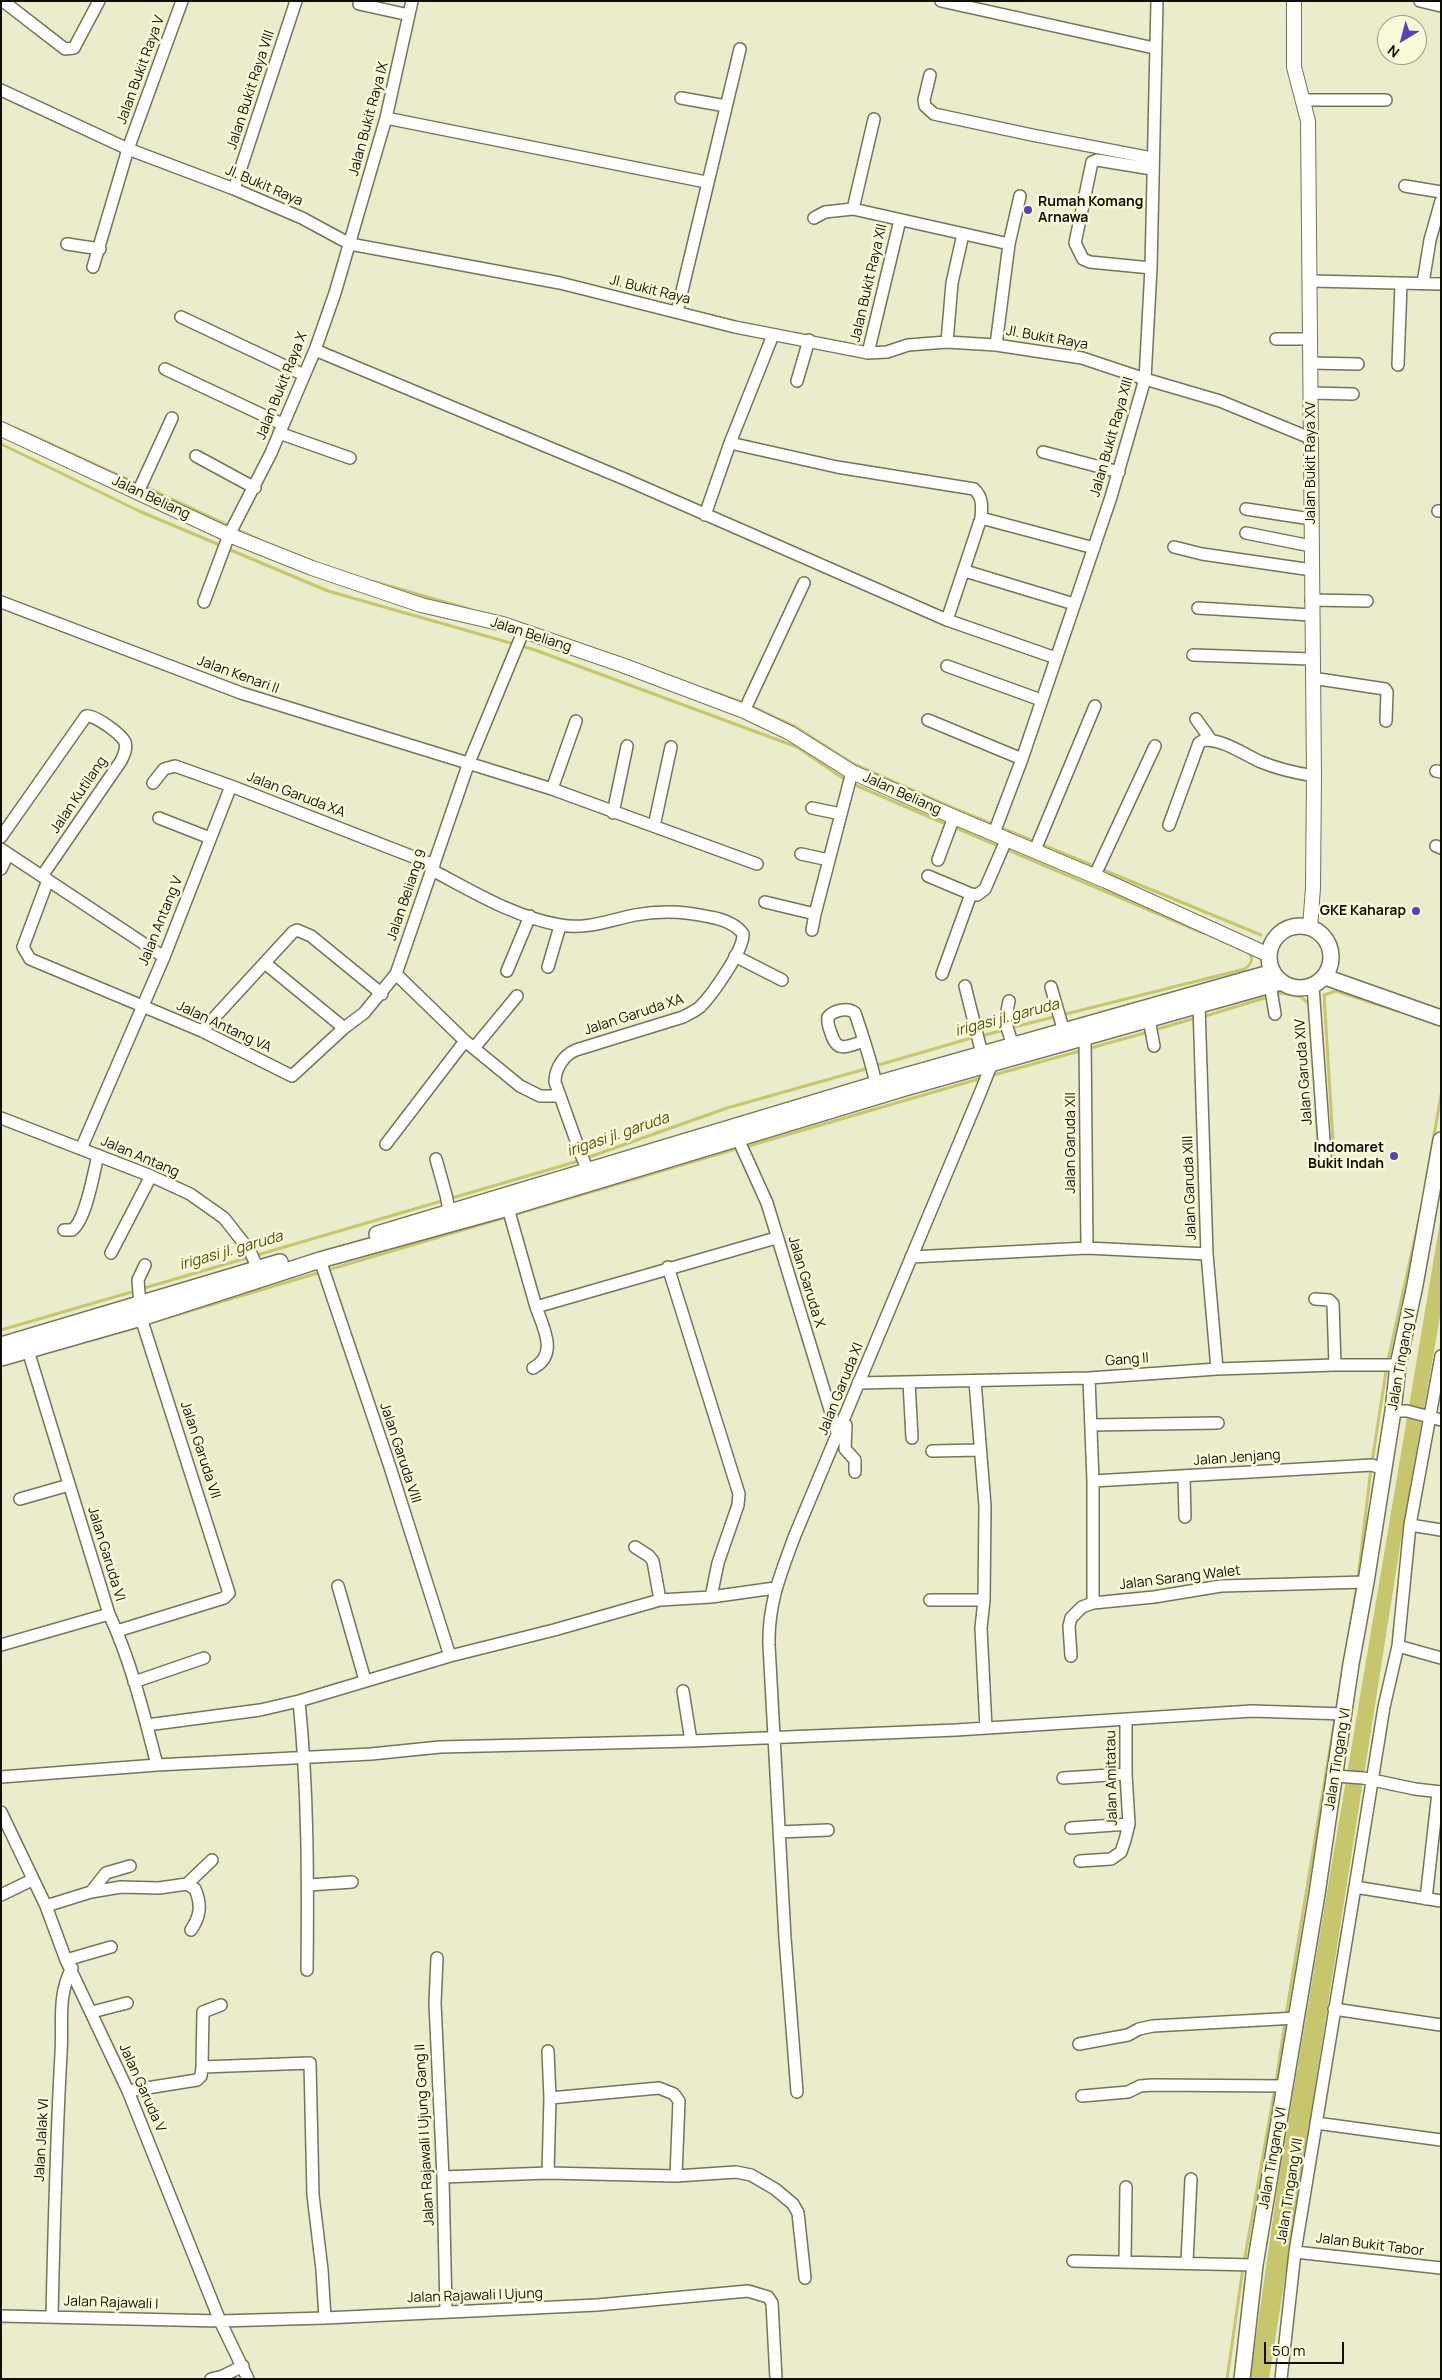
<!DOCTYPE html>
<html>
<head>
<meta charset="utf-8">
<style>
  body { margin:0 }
  #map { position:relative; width:1442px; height:2380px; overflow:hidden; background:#ebeccc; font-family:Manrope,sans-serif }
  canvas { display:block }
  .frame { position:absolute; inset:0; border:2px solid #0f0f05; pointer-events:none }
  .north { position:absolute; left:1377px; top:15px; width:50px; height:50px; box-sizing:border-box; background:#f9f9d9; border:1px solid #9b9b84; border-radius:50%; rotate:217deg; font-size:14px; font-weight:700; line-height:20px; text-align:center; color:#0f0f05 }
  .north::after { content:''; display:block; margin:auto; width:18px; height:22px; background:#5b41b9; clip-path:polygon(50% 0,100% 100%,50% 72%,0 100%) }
  .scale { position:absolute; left:1264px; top:2342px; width:80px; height:22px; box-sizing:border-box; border:2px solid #0f0f05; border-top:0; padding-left:6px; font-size:15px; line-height:18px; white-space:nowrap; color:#0f0f05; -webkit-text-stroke:4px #f9f9d9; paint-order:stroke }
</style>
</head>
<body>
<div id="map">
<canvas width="1442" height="2380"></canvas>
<div class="frame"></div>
<div class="north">N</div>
<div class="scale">50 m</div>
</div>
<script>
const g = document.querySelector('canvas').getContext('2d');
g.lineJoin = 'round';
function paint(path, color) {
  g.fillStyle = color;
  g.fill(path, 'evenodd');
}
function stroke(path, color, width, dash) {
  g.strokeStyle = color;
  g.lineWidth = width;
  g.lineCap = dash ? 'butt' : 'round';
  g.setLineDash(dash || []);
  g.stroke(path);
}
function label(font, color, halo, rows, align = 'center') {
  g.font = font + ' Manrope,sans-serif';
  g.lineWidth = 5;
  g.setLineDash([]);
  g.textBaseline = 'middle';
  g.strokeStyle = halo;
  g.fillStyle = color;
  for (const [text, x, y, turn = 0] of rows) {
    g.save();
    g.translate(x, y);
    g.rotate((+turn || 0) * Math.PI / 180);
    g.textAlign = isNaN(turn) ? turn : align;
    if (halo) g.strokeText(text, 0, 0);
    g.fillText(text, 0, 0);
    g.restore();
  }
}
paint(new Path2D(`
  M 1441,1216 L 1441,1311 L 1401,1540 L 1269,2379 L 1250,2379 L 1278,2183 Z`), '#c8c66c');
stroke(new Path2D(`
  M 16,428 L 138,484
  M 1,444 L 139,511 L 222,546
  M 144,486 L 260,540
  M 228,549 L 328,591 L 535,650 L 797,747 L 847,781
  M 372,581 L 469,609
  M 705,689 L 747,704 L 794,726 L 852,763 L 958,810 L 1261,935
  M 853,784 L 948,825
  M 954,827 L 1203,933
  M 1202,1017 L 1281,993 L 1301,997 L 1310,1005
  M 1010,1028 L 1245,969 C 1251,964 1255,958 1248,952
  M 1154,1030 L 1196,1018
  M 981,1036 L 1004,1030
  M 875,1066 L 975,1037
  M 990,1076 L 1148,1032
  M 1316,1111 L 1319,1155
  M 745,1147 L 982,1078
  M 1334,1157 L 1324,995 L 1336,991 L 1398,1011
  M 1425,1187 L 1441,1095
  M 141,1289 L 575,1162 L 727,1108 L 869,1068
  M 146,1324 L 739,1148
  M 1,1330 L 135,1291
  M 98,1338 L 140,1326
  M 1372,1462 L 1387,1365 L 1421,1211
  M 1358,1579 L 1371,1468
  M 1286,2015 L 1357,1585
  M 1276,2082 L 1285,2022
  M 1244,2262 L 1275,2088
  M 1227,2379 L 1243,2268`), '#c8c66c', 3);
const minor = new Path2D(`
  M 3,1 L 65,49 L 74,48 L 99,1
  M 941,1 L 1154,48
  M 1420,1 L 1441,6
  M 359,4 L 409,15
  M 930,75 L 924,100 L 925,106 L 934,114 L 1032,135 L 1152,158
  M 1,90 L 128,149 L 234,189 L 302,218 L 350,244 L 560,283 L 735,327 L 868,353 L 887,352 L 908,345 L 947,342 L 996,345 L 1082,358 L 1145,379 L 1220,401 L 1310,438
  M 681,98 L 726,106
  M 1303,100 L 1386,100
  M 386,118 L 706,182
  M 1405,186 L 1441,192
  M 234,189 L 296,1
  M 853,209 L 874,119
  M 814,218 L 825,212 L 853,209 L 1009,244 L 996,345
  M 67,244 L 100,249
  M 1009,244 L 1020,196
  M 93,267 L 128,149 L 182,1
  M 1151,268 L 1090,262 L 1083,259 L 1075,243 L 1092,162 L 1097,160 L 1152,169
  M 1311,281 L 1441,284
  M 1423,283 L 1430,240 L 1441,201
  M 677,312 L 740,49
  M 181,317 L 304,375
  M 1276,339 L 1310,339
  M 947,342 L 952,283 L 963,234
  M 315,350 L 627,480 L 947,620 L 1056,658
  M 868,353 L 900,220
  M 1310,363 L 1358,364
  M 1398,365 L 1401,284
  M 165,369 L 282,424
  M 797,381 L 809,340
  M 1311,393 L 1353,394
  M 279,433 L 350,458
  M 730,443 L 837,467 L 974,489 C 983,497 982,507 981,518 L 947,620
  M 1043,452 L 1119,472
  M 196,456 L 255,488
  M 138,492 L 172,418
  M 1246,509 L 1311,519
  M 1438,511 L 1441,511
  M 705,515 L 730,443 L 773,335
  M 981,518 L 1094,548
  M 1246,533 L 1311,546
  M 1174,547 L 1202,554 L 1312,570
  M 965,571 L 1074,604
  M 1311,600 L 1367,601
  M 1,602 L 241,693 L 552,789 L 757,864
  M 204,602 L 229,535 L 271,453 L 315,350 L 335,293 L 386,118 L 412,1
  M 1198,608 L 1311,615
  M 523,632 L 468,765 L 396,974 L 465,1041 L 520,1086 L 540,1096 L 560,1096
  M 1193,655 L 1311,659
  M 947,666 L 1041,700
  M 1312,678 L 1385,689 L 1387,692 L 1386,721
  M 744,711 L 804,583
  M 1196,719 L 1211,740
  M 928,720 L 1022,759
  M 1436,771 L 1441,772
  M 231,786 L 434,865
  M 552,789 L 576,721
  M 812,808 L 841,814
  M 613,813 L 627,746
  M 159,818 L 210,838
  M 1169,825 L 1199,743 L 1204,740 C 1225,740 1243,754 1261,762 C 1278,769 1296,773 1314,776
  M 654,826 L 671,747
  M 994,833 L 1022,759 L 1111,497 L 1145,379 L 1151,268 L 1157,1
  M 1,837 L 86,716 C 94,714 121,734 125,742 C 127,749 124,755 121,761 L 42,876
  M 1436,846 L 1441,848
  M 1,849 L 164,957
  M 1035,850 L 1095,706
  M 801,854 L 829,860
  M 938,860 L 954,817
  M 1,869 L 8,854
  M 432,870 C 472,891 514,917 560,925 C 586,930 610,920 635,915 C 661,910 684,911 710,917 C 721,919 736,924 743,934 C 744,950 712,995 700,1007 C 695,1011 689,1014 683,1017 L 576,1050 C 564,1055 555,1068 555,1082 L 580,1152 L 588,1171
  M 1095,875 L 1155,746
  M 928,876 L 971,894
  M 48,880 L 23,947 L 30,959 L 202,1031 L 292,1076 L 344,1028 L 364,1013 L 396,974
  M 765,902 L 815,914 L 852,772
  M 812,930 L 815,914
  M 735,956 L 782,980
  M 266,964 L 344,1028
  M 548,967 L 560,926
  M 507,971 L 530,916
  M 942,974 L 971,894 L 977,895 L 985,889 L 1007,838
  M 1270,984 L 1275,1014
  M 965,986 L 982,1054
  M 1313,986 L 1325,1155
  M 1051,987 L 1064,1032
  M 1009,1001 L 1005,1021 L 1013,1046
  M 1199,1006 L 1207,1254 L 1217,1369
  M 1149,1019 L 1154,1046
  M 202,1031 L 293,932 L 297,930 L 311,936 L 382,994
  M 1085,1037 L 1087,1248
  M 864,1041 C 848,1046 837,1054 831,1033 C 829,1028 827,1023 828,1017 C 834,1010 848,1007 855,1013 C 863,1037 871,1060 876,1084
  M 474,1048 L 517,996
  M 1,1118 L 151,1176 L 190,1194 L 224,1218 L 250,1251 L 258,1269
  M 738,1139 L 767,1203 L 838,1436
  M 386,1144 L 465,1041
  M 81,1149 L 164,957 L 231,786 L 175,766 L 164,769 L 153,783
  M 436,1159 L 446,1195 L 451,1220
  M 508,1208 L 536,1307 L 776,1238
  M 64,1230 L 72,1230 C 86,1221 94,1171 98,1155
  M 111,1253 L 151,1176
  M 911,1257 L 1087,1248 L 1207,1254
  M 320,1260 L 390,1467 L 450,1656
  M 668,1267 L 739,1494 L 738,1505 L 718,1563 L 711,1597
  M 1315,1299 L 1329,1300 L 1333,1304 L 1335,1365
  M 26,1344 L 109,1614 C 131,1661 144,1714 157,1765
  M 533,1368 C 559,1355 543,1327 536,1307
  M 1089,1378 L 1093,1481 L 1093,1603
  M 975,1381 L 985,1506 L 984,1600 L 981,1628 L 986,1728
  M 909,1382 L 912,1438
  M 858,1383 L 1089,1378 L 1217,1369 L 1335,1365 L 1398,1365
  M 1393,1411 L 1407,1411 L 1441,1420
  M 846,1425 L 845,1449 L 855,1460 L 855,1472
  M 1091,1425 L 1218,1423
  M 932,1451 L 980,1450
  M 1184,1477 L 1185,1517
  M 1093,1481 L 1372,1465 L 1383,1469
  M 20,1499 L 69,1485
  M 1410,1525 L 1441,1530
  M 635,1547 L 649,1556 L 653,1561 L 660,1600
  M 338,1586 L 365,1680
  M 930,1600 L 984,1600
  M 117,1631 L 224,1598 L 229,1593 L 141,1318 L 138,1280 L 145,1265
  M 1,1645 L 109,1614
  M 1398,1646 L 1441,1658
  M 1071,1656 L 1069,1626 L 1071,1618 L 1082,1607 L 1093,1603 L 1154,1597 L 1221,1586 L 1366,1582
  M 134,1682 L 204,1658
  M 683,1691 L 691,1741
  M 299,1701 C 308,1791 308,1880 307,1970
  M 147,1725 L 260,1710 L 299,1701 L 450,1656 L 554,1630 L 660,1600 L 711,1597 L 775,1588
  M 1335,1776 L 1363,1778 L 1415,1789 L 1441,1792
  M 1,1777 L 157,1765 L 371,1754 L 440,1747 L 691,1741 L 956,1730 L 1252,1711 L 1345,1714
  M 1063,1778 L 1126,1774
  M 1,1812 L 46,1906 L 66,1960 L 128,2091 L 220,2321 L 248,2379
  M 1071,1828 L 1129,1824
  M 779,1832 L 828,1830
  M 1080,1861 L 1111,1859 L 1121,1852 L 1125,1840 L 1129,1824 L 1126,1774 L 1126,1719
  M 187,1884 L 195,1889 C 202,1905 200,1917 191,1930
  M 309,1885 L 352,1882
  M 1355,1887 L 1384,1707 L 1398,1646 L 1410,1525 L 1441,1356
  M 91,1892 L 106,1873 L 130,1866
  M 1,1895 L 32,1880
  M 1426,1899 L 1438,1792
  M 46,1906 L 91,1892 L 121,1887 L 159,1888 L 187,1884 L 212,1860
  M 437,1958 L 435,2003 L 443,2177 L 446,2311
  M 66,1960 L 111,1947
  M 1334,2009 L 1441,2025
  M 92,2012 L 127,2003
  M 1079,2044 L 1128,2035 L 1139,2029 L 1153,2026 L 1296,2018
  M 548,2051 L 550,2098
  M 202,2067 L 203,2012 L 221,2005
  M 128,2091 L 197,2080 L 201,2076 L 202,2067 L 310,2063 L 313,2195 L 322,2270 L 325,2318
  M 797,2092 L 785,1938 L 769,1645 C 768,1603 781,1573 795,1535 L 981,1091 L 992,1063 L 991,1058
  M 1082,2096 L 1128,2092 L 1140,2086 L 1152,2085 L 1285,2086
  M 1316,2123 L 1441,2140
  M 548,2173 L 550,2098 L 659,2088 L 674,2094 L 679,2101 L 676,2176
  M 443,2177 L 548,2173 L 676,2176 L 736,2172 L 751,2175 L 775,2189 L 793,2204 L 798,2213 L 805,2278
  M 1295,2252 L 1441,2268
  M 1073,2261 L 1255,2265
  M 1125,2262 L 1126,2187
  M 1187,2262 L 1191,2179
  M 1,2316 L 220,2321 L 325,2318 L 597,2305 L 748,2291 L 768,2297 L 772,2303 L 776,2379
  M 52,2316 C 54,2229 56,2141 61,2054 C 63,2024 57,1995 72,1968
  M 211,2379 L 223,2376 L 243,2366
  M 1281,2379 L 1295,2252 L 1355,1887 L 1441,1901`);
const tertiary = new Path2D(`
  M 1294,1 L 1294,67 L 1308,121 L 1314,776 L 1313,888 L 1310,927
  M 1,429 L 229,535 L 312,568 L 421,605 L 503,624 L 622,665 L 744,711 L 790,733 L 852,772 L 954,817 L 1106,881 L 1269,955`);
const secondary = new Path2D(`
  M1269 957a31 31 0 1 1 62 0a31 31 0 1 1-62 0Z
  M 1325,977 L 1441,1018
  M 377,1234 L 876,1084 L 1273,972
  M 1,1345 L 280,1262
  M 1,1358 L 141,1318 L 320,1260 L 508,1208 L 905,1088 L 1281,982
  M 1242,2379 L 1255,2265 L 1317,1894 L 1351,1664 L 1366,1582 L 1393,1411 L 1398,1365 L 1415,1285 L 1441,1140`);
stroke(minor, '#747458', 14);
stroke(tertiary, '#747458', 16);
stroke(secondary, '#747458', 18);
stroke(minor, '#fff', 11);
stroke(tertiary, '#fff', 14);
stroke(secondary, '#fff', 15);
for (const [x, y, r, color] of [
  [1028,210,5,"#5b41b9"],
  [1416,911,5,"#5b41b9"],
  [1394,1156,5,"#5b41b9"]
]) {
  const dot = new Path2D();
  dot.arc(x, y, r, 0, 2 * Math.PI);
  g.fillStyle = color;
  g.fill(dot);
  stroke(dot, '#f9f9d9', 2);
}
label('14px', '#0f0f05', '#f9f9d9', [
  ["Jalan Bukit Raya V",141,70,-70],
  ["Jalan Bukit Raya VIII",251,90,-72],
  ["Jalan Bukit Raya IX",369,119,-75],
  ["Jl. Bukit Raya",264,186,23],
  ["Jalan Bukit Raya XII",869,283,-77],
  ["Jl. Bukit Raya",650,290,14],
  ["Jl. Bukit Raya",1047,338,10],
  ["Jalan Bukit Raya X",282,386,-68],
  ["Jalan Bukit Raya XIII",1112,437,-74],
  ["Jalan Bukit Raya XV",1311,463,-90],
  ["Jalan Beliang",151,498,25],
  ["Jalan Beliang",531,635,18],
  ["Jalan Kenari II",238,675,20],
  ["Jalan Beliang",902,794,24],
  ["Jalan Kutilang",79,795,-56],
  ["Jalan Garuda XA",296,795,21],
  ["Jalan Beliang 9",407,895,-71],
  ["Jalan Antang V",161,921,-68],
  ["Jalan Garuda XA",634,1015,-18],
  ["Jalan Antang VA",224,1027,25],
  ["Jalan Garuda XIV",1304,1072,-94],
  ["Jalan Garuda XII",1071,1143,-90],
  ["Jalan Antang",140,1157,23],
  ["Jalan Garuda XIII",1190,1188,-92],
  ["Jalan Garuda X",806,1282,73],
  ["Jalan Tingang VI",1402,1359,-80],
  ["Gang II",1127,1360,-4],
  ["Jalan Garuda XI",841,1389,-68],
  ["Jalan Garuda VII",200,1450,72],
  ["Jalan Garuda VIII",400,1453,72],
  ["Jalan Jenjang",1237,1458,-4],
  ["Jalan Garuda VI",106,1554,73],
  ["Jalan Sarang Walet",1180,1578,-7],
  ["Jalan Tingang VI",1338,1759,-81],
  ["Jalan Amitatau",1112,1778,-91],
  ["Jalan Garuda V",142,2088,66],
  ["Jalan Rajawali I Ujung Gang II",425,2135,-93],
  ["Jalan Jalak VI",42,2140,-87],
  ["Jalan Tingang VI",1273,2158,-80],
  ["Jalan Tingang VII",1290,2191,-81],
  ["Jalan Bukit Tabor",1370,2245,7],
  ["Jalan Rajawali I Ujung",475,2296,-2],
  ["Jalan Rajawali I",111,2303,2]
]);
label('bold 14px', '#0f0f05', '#f9f9d9', [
  ["Rumah Komang",1038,202,"left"],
  ["Arnawa",1038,218,"left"],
  ["GKE Kaharap",1406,911],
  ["Indomaret",1384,1148],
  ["Bukit Indah",1384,1164]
], 'right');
label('italic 15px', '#524f08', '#f9f9d9', [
  ["irigasi jl. garuda",1007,1018,-15],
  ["irigasi jl. garuda",618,1135,-19],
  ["irigasi jl. garuda",231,1251,-16]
]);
</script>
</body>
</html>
